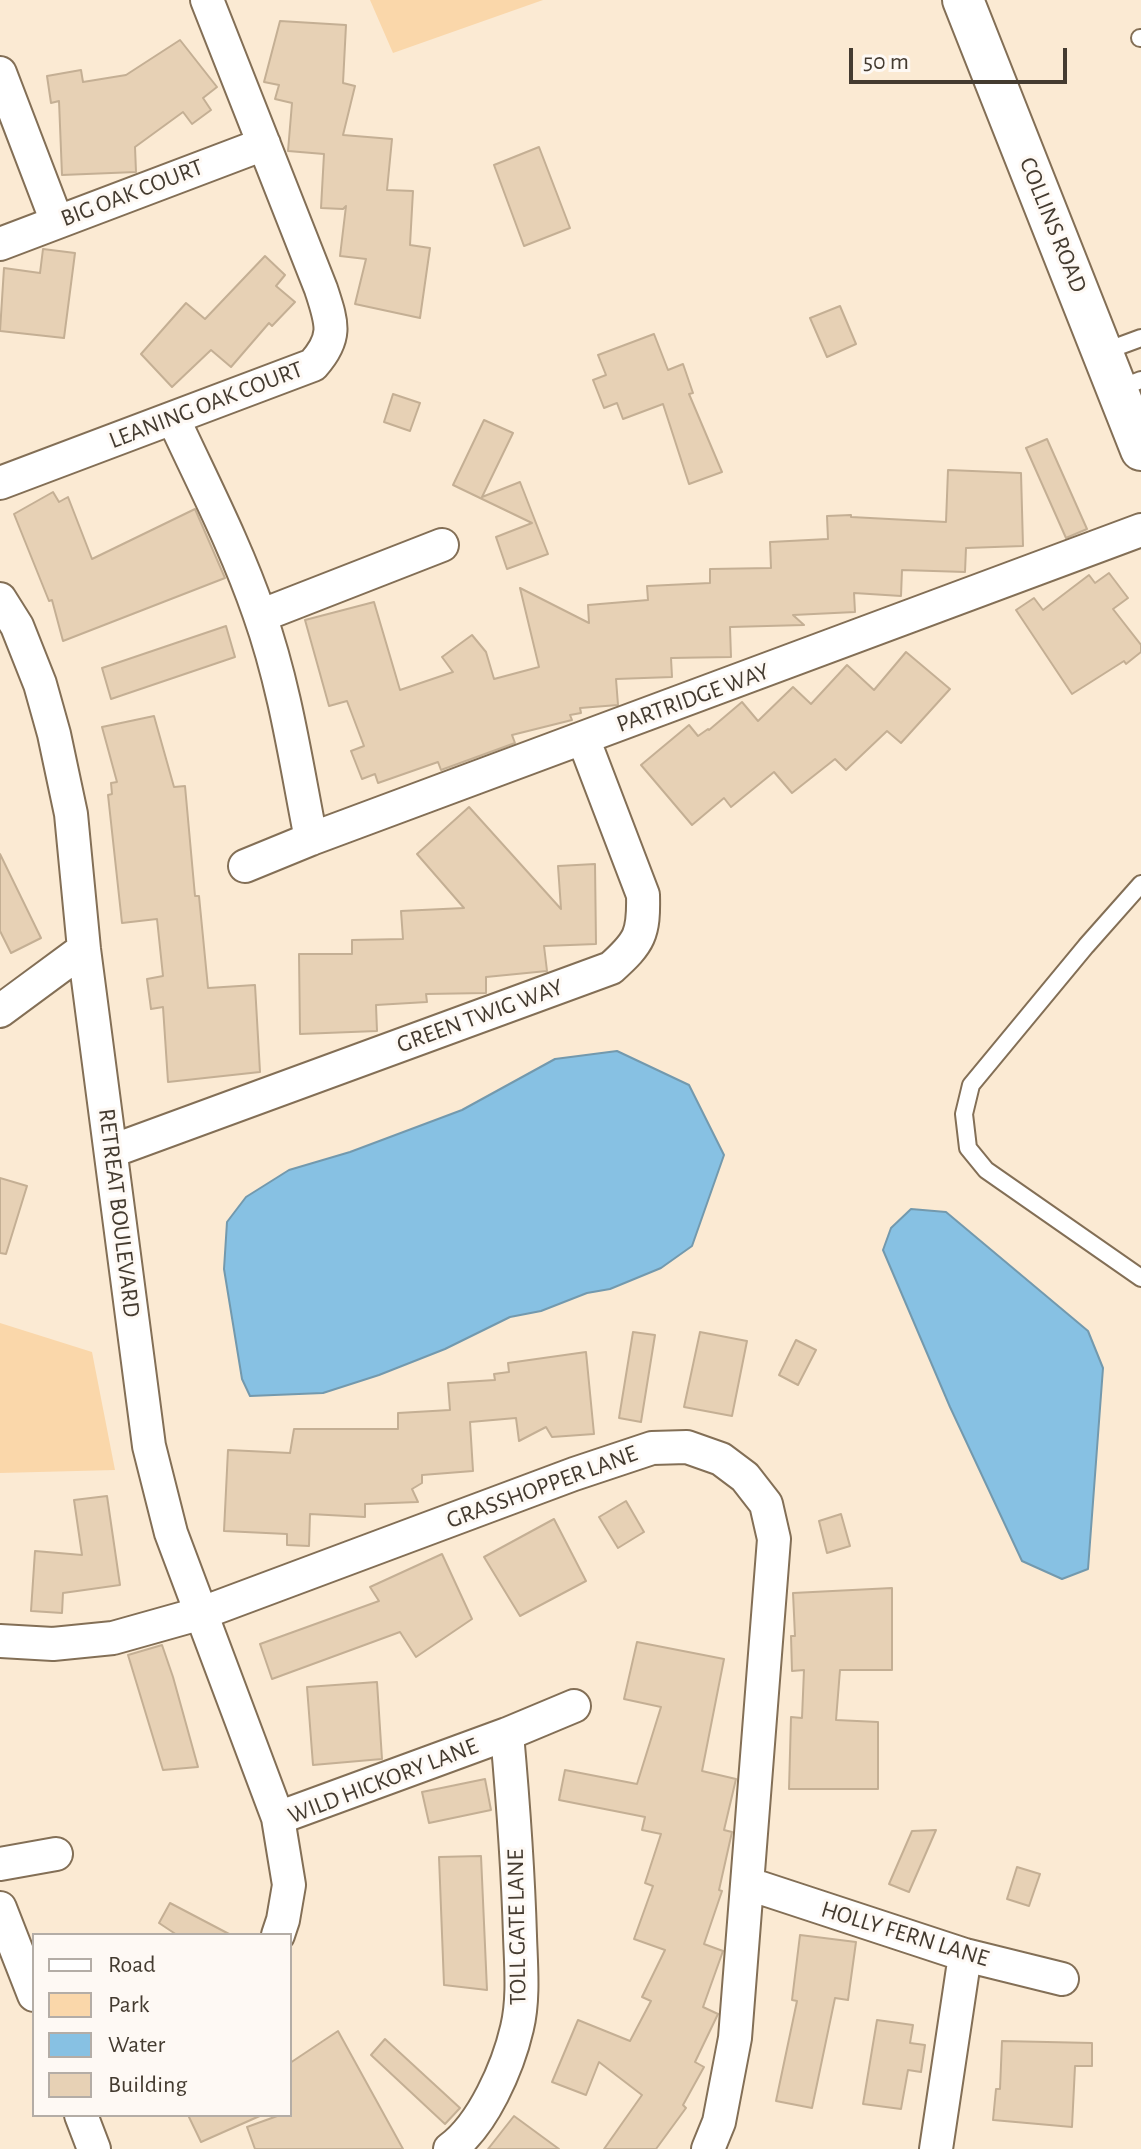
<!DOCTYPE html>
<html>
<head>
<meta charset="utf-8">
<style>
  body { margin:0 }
  #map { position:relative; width:1141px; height:2149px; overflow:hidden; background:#fbead3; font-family:"Alegreya Sans",sans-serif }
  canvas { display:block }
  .legend { position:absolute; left:32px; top:1933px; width:260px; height:184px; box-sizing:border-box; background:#fef9f4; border:2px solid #b4ada6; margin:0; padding:10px 14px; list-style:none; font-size:24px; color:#443b30 }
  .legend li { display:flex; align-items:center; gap:16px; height:40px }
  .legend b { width:40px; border:2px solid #b4ada6 }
  .scale { position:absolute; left:849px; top:48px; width:218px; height:36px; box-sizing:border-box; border:4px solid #443b30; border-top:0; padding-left:10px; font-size:24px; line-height:28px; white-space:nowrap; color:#443b30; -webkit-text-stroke:6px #fef9f4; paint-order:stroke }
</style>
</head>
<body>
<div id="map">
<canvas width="1141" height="2149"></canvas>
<ul class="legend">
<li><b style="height:10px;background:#fff"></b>Road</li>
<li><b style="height:22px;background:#fad7aa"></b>Park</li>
<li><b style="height:22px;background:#87c1e3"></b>Water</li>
<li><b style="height:22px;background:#e7d1b5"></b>Building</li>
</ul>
<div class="scale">50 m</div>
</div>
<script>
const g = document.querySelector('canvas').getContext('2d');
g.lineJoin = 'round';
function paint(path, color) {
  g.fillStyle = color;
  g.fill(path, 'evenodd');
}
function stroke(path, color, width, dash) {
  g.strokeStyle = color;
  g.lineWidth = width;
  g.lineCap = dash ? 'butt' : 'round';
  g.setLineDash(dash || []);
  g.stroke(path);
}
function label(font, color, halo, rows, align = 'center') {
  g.font = font + ' "Alegreya Sans",sans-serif';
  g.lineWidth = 6;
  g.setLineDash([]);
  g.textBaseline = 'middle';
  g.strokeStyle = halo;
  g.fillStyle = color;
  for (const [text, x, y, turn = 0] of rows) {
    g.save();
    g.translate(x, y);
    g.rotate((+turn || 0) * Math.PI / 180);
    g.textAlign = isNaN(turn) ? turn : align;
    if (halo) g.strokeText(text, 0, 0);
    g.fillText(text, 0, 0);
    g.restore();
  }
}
paint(new Path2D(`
  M 370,0 L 543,0 L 393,53 Z
  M 0,1323 L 92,1352 L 115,1470 L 0,1473 Z`), '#fad7aa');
const water = new Path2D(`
  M 617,1051 L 689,1085 L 724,1155 L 692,1246 L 661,1268 L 610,1289 L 587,1293 L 541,1311 L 510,1317 L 445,1349 L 379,1375 L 323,1393 L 250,1396 L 242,1379 L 224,1269 L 227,1222 L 246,1197 L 289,1170 L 350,1152 L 462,1110 L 555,1059 Z
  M 911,1209 L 946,1212 L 1088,1331 L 1103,1368 L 1088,1569 L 1062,1579 L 1022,1561 L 950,1407 L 883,1250 L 891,1228 Z`);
paint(water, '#87c1e3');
stroke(water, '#7399ad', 2);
const building = new Path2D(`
  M 280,21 L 346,25 L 343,83 L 355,86 L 343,135 L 392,139 L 387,190 L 413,191 L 410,245 L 430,248 L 420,318 L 355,304 L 366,259 L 340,256 L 346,206 L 343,209 L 321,208 L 324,154 L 288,151 L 292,103 L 275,99 L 279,85 L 264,82 Z
  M 180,40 L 217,87 L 203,98 L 211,110 L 192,124 L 183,112 L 135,147 L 136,172 L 62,175 L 59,101 L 51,103 L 47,76 L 81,70 L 83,82 L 126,75 Z
  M 539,147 L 570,228 L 524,246 L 494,165 Z
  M 43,249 L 75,253 L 64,338 L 0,331 L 4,268 L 40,273 Z
  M 265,256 L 285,275 L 276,286 L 295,302 L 272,326 L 269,323 L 231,367 L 211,350 L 172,387 L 141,354 L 186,303 L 205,319 Z
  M 840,306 L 856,344 L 827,357 L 810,318 Z
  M 654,334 L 668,370 L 683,364 L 693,393 L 689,394 L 722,472 L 689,484 L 663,404 L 623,419 L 617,403 L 604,408 L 593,380 L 606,375 L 598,355 Z
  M 393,394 L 420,403 L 410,431 L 384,422 Z
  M 484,420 L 513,433 L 482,497 L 520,482 L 548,554 L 507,569 L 496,537 L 532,523 L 453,485 Z
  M 1047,439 L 1087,529 L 1066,538 L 1026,448 Z
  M 948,470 L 1021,473 L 1023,546 L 966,548 L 965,572 L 902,570 L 901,596 L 854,593 L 855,612 L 793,615 L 804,625 L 730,627 L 731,657 L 671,658 L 672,677 L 616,679 L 618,705 L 580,708 L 581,713 L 570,715 L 572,720 L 512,735 L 515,743 L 441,770 L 438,762 L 378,783 L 375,774 L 362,779 L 351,751 L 364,746 L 347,701 L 329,706 L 305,620 L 374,602 L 400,690 L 453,672 L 442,657 L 472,635 L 486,652 L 494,679 L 539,667 L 520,588 L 589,623 L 588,605 L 648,600 L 647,586 L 710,583 L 710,569 L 771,568 L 770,542 L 828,539 L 827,516 L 851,515 L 851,517 L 946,522 Z
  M 53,492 L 59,502 L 68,497 L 92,559 L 195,509 L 225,578 L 63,641 L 52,600 L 49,601 L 14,514 Z
  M 1109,573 L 1128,598 L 1113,609 L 1141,645 L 1141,652 L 1126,664 L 1124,661 L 1072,694 L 1016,610 L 1034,598 L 1043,610 L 1089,575 L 1095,583 Z
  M 226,626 L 235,657 L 111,699 L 102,668 Z
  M 906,652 L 950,689 L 901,743 L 887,731 L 846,770 L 835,759 L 792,793 L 774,772 L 731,807 L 724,798 L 692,825 L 641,765 L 689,725 L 698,736 L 708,729 L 709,730 L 742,702 L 758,721 L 793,687 L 811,704 L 847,665 L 874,690 Z
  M 154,716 L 174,787 L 185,786 L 195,896 L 199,896 L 208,988 L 255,985 L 260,1072 L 168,1082 L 163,1007 L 151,1009 L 147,979 L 163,976 L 157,919 L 122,923 L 108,795 L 112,794 L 111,783 L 117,782 L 102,727 Z
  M 469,807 L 561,909 L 558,866 L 595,864 L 596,944 L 544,946 L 547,971 L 486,977 L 486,993 L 426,994 L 427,1002 L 376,1005 L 377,1031 L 300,1034 L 299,954 L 352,954 L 352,940 L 403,939 L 401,911 L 464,908 L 417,854 Z
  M 0,854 L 41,938 L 11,953 L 0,931 Z
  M 0,1178 L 27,1186 L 6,1254 L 0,1253 Z
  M 633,1332 L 655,1335 L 641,1422 L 619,1418 Z
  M 700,1332 L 747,1341 L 732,1416 L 684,1407 Z
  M 796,1340 L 816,1350 L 798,1385 L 779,1375 Z
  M 586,1352 L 594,1434 L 552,1437 L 546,1427 L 519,1441 L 516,1418 L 470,1422 L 473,1471 L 422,1475 L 422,1483 L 412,1489 L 418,1502 L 365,1504 L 365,1517 L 310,1514 L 309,1546 L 287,1545 L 287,1534 L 224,1531 L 228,1450 L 290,1453 L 294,1429 L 398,1429 L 398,1413 L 450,1410 L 448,1383 L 495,1380 L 494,1374 L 509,1372 L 508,1363 Z
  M 107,1496 L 120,1585 L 63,1593 L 62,1613 L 31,1611 L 35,1551 L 82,1555 L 74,1500 Z
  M 626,1501 L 644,1532 L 618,1548 L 599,1517 Z
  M 841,1514 L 850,1546 L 827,1553 L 819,1521 Z
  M 554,1519 L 586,1581 L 520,1616 L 484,1557 Z
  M 442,1554 L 472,1619 L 416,1657 L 400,1632 L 272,1679 L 260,1644 L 379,1601 L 370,1587 Z
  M 892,1588 L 892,1670 L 840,1670 L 836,1720 L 878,1722 L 878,1789 L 789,1789 L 791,1717 L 802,1718 L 804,1670 L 792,1671 L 791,1636 L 795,1636 L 793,1593 Z
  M 637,1642 L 724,1659 L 702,1771 L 736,1779 L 724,1830 L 732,1832 L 719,1890 L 722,1891 L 704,1944 L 723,1951 L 703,2007 L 718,2014 L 695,2062 L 704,2067 L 683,2105 L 686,2108 L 656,2149 L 604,2149 L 642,2095 L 599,2062 L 586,2095 L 552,2082 L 578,2020 L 630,2041 L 651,2001 L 642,1997 L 665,1950 L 634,1939 L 653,1886 L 645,1883 L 661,1834 L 642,1830 L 645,1817 L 559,1800 L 565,1770 L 637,1784 L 661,1707 L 624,1699 Z
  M 162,1645 L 173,1677 L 198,1767 L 163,1770 L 128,1655 Z
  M 377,1682 L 382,1759 L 313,1765 L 307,1687 Z
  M 485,1779 L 491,1810 L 429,1823 L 422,1792 Z
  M 936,1830 L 909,1892 L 889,1884 L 912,1831 Z
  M 481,1856 L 487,1990 L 444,1985 L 439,1857 Z
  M 1017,1867 L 1040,1874 L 1029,1906 L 1007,1899 Z
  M 170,1903 L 231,1935 L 177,1935 L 159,1923 Z
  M 800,1935 L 856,1942 L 848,2000 L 835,1998 L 812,2108 L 776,2101 L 797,2001 L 792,2000 Z
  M 877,2020 L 913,2025 L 910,2043 L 925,2045 L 921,2072 L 908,2070 L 901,2109 L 863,2104 Z
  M 338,2031 L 403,2149 L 255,2149 L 247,2127 L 280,2115 L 290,2115 L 290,2063 Z
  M 385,2039 L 460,2108 L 445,2124 L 371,2055 Z
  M 1002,2041 L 1092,2043 L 1092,2066 L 1075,2066 L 1072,2127 L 993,2120 L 996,2089 L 1000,2089 Z
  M 188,2115 L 262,2115 L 201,2142 Z
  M 514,2116 L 559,2149 L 488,2149 Z`);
paint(building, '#e7d1b5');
stroke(building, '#c4af94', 2);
const service = new Path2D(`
  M 1140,38 L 1141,38
  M 1103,352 L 1141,338
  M 1118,389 L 1141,380
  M 1141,884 L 1086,946 L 971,1085 L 964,1114 L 968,1148 L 986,1170 L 1141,1278`);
const minor = new Path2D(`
  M 0,73 L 57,222
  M 0,244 L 264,144
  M 173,418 C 203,483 236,546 259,613 C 285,686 296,763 311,839
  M 0,483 L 313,365 C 338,337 332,323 321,289 L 207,0
  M 0,599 L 17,626 L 40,684 L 54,734 L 71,814 L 84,949 L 149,1446 L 171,1533 L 278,1818 L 289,1885 L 283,1920 L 278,1935
  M 260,616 L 442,545
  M 245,866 L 311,839 L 1141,530
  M 0,1011 L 84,949
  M 112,1151 L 611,968 C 640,942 644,934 643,895 L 583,738
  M 0,1641 L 53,1644 L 113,1638 L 202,1613 L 574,1474 L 652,1448 L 687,1447 L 721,1459 L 745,1477 L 766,1504 L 774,1539 L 735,2038 L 719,2122 L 708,2149
  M 278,1818 L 507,1734 L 574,1706
  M 0,1864 L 56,1854
  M 749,1884 L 965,1955 L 1062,1979
  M 0,1908 L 34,1995
  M 81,2115 L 94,2149
  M 450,2149 C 483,2125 508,2067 517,2028 C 524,1999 521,1966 520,1936 C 518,1868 513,1801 507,1734
  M 936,2149 L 965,1955`);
const tertiary = new Path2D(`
  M 963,0 L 1141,450`);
stroke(service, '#836f56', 20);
stroke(minor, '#836f56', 36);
stroke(tertiary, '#836f56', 44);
stroke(service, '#fff', 16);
stroke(minor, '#fff', 32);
stroke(tertiary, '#fff', 40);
label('24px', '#443b30', '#fef9f4', [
  ["BIG OAK COURT",132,193,-21],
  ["COLLINS ROAD",1053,225,68],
  ["LEANING OAK COURT",206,405,-21],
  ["PARTRIDGE WAY",693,698,-20],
  ["GREEN TWIG WAY",480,1016,-20],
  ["RETREAT BOULEVARD",119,1213,83],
  ["GRASSHOPPER LANE",542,1487,-20],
  ["WILD HICKORY LANE",383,1781,-21],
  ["TOLL GATE LANE",517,1927,-91],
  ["HOLLY FERN LANE",905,1934,17]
]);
</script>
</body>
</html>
